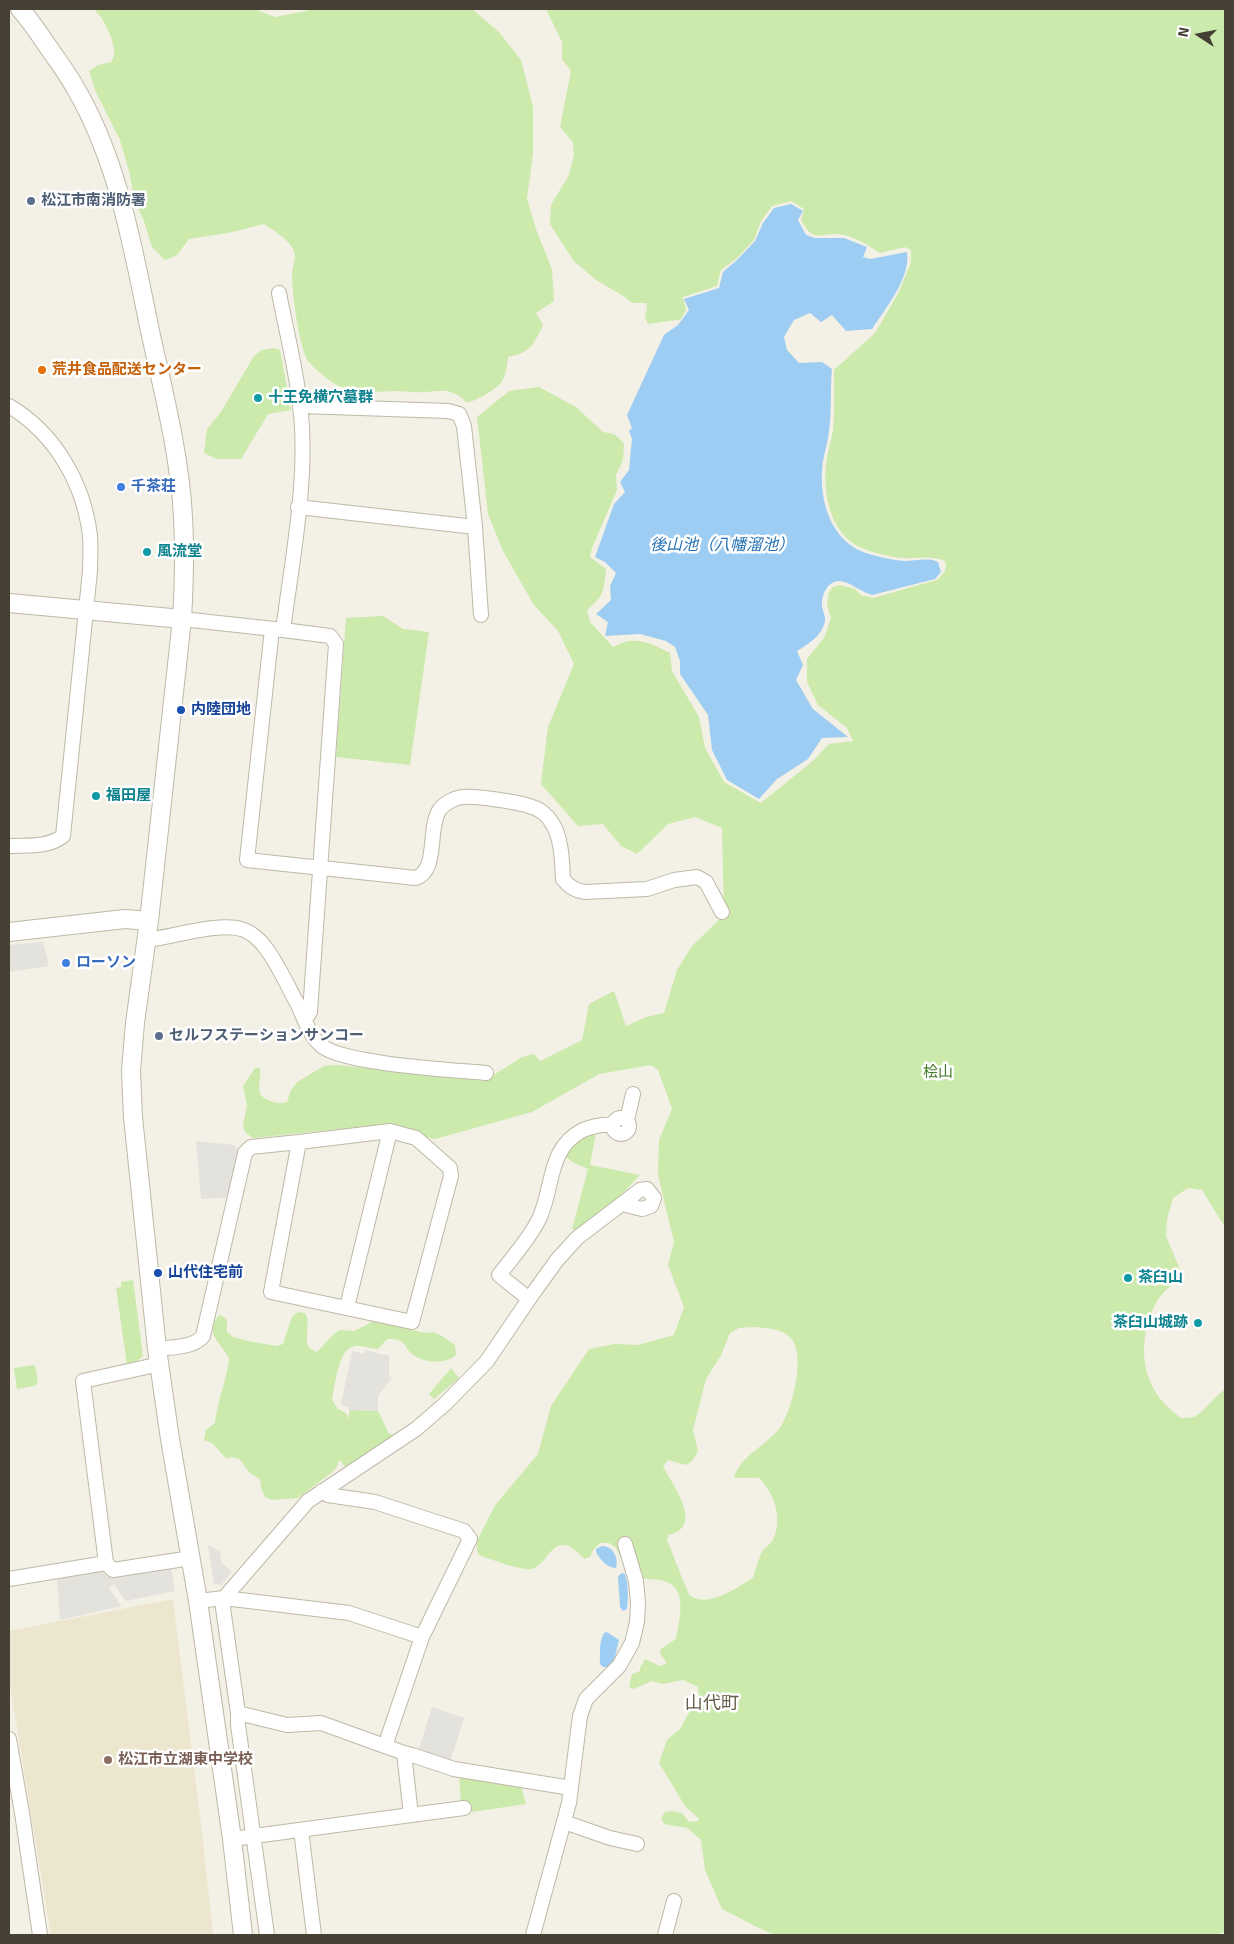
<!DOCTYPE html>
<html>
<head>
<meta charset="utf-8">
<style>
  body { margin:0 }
  #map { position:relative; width:1234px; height:1944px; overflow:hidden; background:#f3f0e5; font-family:Signika,sans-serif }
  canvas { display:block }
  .frame { position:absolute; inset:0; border:10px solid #464034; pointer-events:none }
  .north { position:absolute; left:1174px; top:10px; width:50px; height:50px; -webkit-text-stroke:4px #fff; paint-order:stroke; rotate:281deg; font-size:14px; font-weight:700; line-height:20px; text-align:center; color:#464034 }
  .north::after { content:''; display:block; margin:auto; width:18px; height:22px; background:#464034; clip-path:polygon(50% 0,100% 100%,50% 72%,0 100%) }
</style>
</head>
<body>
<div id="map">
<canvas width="1234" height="1944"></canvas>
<div class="frame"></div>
<div class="north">N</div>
</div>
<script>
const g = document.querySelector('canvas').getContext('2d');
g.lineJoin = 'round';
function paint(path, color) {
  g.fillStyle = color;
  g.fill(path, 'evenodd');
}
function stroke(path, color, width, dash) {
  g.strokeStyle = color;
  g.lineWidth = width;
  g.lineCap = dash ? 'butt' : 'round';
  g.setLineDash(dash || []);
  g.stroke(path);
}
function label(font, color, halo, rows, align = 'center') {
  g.font = font + ' Signika,"Noto Sans JP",sans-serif';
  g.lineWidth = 5;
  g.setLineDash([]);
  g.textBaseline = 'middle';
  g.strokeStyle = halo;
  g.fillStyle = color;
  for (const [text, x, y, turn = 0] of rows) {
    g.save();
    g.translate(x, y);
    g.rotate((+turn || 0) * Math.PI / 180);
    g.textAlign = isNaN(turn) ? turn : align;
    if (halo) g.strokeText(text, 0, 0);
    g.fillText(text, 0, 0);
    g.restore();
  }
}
paint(new Path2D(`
  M 173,1599 L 203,1841 L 213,1935 L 51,1935 L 9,1679 L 9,1631 Z`), '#ede6ce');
paint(new Path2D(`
  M 93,9 L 254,9 L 275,17 L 306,11 L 310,9 L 472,9 L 499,32 L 521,60 L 533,107 L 533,153 L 527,199 L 537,232 L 552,269 L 554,301 L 536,313 L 543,325 C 534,344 530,353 508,357 C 507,365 506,377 500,384 C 494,390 474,403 466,402 C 451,387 443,391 424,392 C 415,393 406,391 397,391 C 365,392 345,396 319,372 C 315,369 311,364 308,361 C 299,346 292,293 292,275 C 292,266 298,257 293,249 C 287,238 274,231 264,224 L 228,233 L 189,239 L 177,255 L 165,260 L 152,247 L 144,221 L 135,202 L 129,171 L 120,140 L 95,90 L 89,71 L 98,65 L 111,62 C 112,60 114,57 114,55 C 116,43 103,15 93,9 Z
  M 546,9 L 1225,9 L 1225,1227 L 1202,1190 L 1188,1188 L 1173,1198 L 1167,1219 L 1166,1236 L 1179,1267 L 1179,1280 C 1172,1285 1164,1291 1159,1298 C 1142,1324 1138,1363 1155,1391 C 1161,1402 1171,1410 1181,1418 C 1199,1418 1198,1415 1210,1403 C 1214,1398 1220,1394 1225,1389 L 1225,1932 L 1213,1935 L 776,1935 L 763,1930 L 722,1909 L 705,1870 L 701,1840 L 687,1828 L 664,1824 L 661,1818 L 665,1812 L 672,1811 L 682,1813 L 689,1822 L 698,1821 L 699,1819 L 685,1806 L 659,1763 L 667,1740 L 680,1729 L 699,1694 L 698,1687 L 683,1680 L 663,1684 L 652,1681 L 634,1689 L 629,1687 L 632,1674 L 640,1671 L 640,1668 L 645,1659 L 660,1666 L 667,1663 L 660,1654 L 661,1649 L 676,1639 C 679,1622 689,1587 664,1581 C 653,1578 642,1580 630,1576 L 616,1548 L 609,1543 L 600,1543 L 593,1550 L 590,1557 L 584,1559 C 554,1524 550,1564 532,1569 C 522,1571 490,1559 479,1555 L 477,1550 L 477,1541 L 487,1521 L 496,1504 L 538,1454 L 551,1406 L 589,1349 L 614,1344 L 638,1345 L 674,1335 L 684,1307 L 668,1265 L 674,1242 L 658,1175 L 659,1140 L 672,1109 L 658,1070 L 651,1065 L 599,1074 L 532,1112 L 435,1139 C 420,1137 405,1129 390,1124 L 253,1138 L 245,1132 L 243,1125 L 247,1106 L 243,1086 L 255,1068 L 260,1068 C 262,1082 253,1094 268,1100 C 276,1103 279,1104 287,1102 L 291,1090 L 297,1082 L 324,1066 L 337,1065 L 484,1081 L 522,1057 L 534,1054 L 540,1061 L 582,1040 L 589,1004 L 614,991 L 626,1026 L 646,1017 L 664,1013 L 677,970 L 692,946 L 724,915 L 722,828 L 695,817 L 668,824 L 637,854 L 621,846 L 603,824 L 578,826 L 541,784 L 548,727 L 574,664 L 558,631 L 534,605 L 503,551 L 488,514 L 477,417 L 509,391 L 539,387 L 576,407 L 603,432 L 614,434 L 624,443 L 623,460 L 616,475 L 617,490 L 592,548 L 590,557 L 606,569 C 604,590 604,596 587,610 L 590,622 L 613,647 C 635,635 648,642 670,653 L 672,671 L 699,717 L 705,748 L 724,782 L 761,803 L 814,760 L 829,744 L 853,741 L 847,728 L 818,705 L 807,682 L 807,659 L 824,638 L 831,618 L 827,605 L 829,592 L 833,587 L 840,585 L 855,589 L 861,595 L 873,598 L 937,580 C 943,574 948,570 945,561 C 931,555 918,559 904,558 C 892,557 878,554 867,550 C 831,538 823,497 826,464 C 827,453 831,442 833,431 C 835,410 834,390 834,370 L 875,333 L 899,292 L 911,262 L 911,250 L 905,247 L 880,253 C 869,246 857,238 844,235 C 823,230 814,246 801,220 L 804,209 L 791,201 L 772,206 L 761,221 L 754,240 L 736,259 L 721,270 L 717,286 L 683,297 L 686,310 L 680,320 C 669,320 659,323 648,324 L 645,318 L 647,307 L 646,303 L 632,303 L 625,297 L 596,280 L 573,260 L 550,224 L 551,205 L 569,175 L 574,155 L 573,142 L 560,127 L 571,71 L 562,59 L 562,42 ZM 753,1327 C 765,1328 781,1328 790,1337 C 807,1355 792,1408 781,1426 C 768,1445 741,1455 734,1477 L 737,1478 L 759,1478 C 775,1494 783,1519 773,1540 C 770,1545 765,1547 762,1552 C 758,1559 756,1570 753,1578 C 735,1588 709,1609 689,1595 L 667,1540 L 668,1535 C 706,1527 672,1485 663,1466 L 668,1460 L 686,1465 L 693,1460 L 698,1451 L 693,1430 L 706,1379 L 721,1355 L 730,1333 L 739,1328 Z
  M 274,348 L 280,350 L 291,410 L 268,414 L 241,459 L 217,459 L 204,453 L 207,429 L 221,412 L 254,356 L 262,350 Z
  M 383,616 L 403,629 L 429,632 L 410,765 L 336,757 L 346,618 Z
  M 591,1132 L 596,1132 L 590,1165 L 640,1175 L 615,1201 L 577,1230 L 572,1229 L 588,1169 L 572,1162 L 564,1155 L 574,1142 Z
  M 133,1280 L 143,1356 L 136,1362 L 127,1365 L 116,1288 L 121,1287 L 121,1282 Z
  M 298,1312 L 305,1313 C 313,1328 298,1347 317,1352 L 334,1334 L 340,1330 L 354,1331 L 378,1319 C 390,1322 424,1336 433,1332 L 442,1336 L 455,1345 L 456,1355 C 446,1364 426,1363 415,1356 C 402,1348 409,1338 387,1339 L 378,1349 C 370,1349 362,1345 355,1346 C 338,1348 335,1386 332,1400 L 338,1409 L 346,1413 L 348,1419 L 350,1410 L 378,1411 L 389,1434 L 396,1435 L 345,1467 L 340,1460 L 335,1470 L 298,1498 L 272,1500 L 265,1497 L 261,1488 L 260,1479 C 257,1477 252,1475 249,1472 C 240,1462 243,1456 226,1458 L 212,1443 L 204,1440 L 206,1430 L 215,1423 C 217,1400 227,1381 229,1358 C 221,1343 202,1331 220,1315 C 229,1318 227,1324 227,1332 L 233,1337 L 248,1341 L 277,1346 L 283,1344 L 292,1317 Z
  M 35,1365 L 38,1383 L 34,1386 L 17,1389 L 14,1368 Z
  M 451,1368 L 459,1378 L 434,1399 L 429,1394 Z
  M 459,1775 L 521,1786 L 526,1804 L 472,1812 L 461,1803 Z`), '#cbeaac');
paint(new Path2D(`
  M 43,942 L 49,966 L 9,972 L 9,945 Z
  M 196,1141 L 234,1145 L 240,1152 L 231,1197 L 201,1199 Z
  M 365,1350 L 389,1356 L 389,1376 L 392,1378 L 378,1396 L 378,1411 L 348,1410 L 349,1407 L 341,1405 L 352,1351 L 364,1354 Z
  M 208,1545 L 220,1551 L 221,1562 L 232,1572 L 221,1585 L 214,1584 Z
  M 171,1568 L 175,1591 L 125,1601 L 114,1584 L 109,1588 L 121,1606 L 60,1620 L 57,1578 L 101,1571 L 109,1577 Z
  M 432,1707 L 464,1718 L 450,1762 L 418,1752 Z`), '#e4e2dd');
paint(new Path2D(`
  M 791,204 L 803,211 L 798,220 L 806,235 L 815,238 L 844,238 L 867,247 L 863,257 L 870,259 L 907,252 C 911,277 886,308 872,329 L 846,331 L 832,315 L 821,322 L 810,313 L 794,320 L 784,337 L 787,350 L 799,363 L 822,362 L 832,369 C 830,390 832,410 829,431 C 828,441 825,451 823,461 C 818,495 828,538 863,552 C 875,556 891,560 904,561 C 915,561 928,557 938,562 L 941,572 L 935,579 L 872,595 C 860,592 853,583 840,581 C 828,580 821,595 822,606 C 823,613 827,617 824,625 C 820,637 807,645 797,651 L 803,665 L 796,680 L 813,709 L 848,737 L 822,738 L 808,759 L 777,779 L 759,799 L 727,780 L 712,750 L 708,715 L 680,674 L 680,661 L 675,647 L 666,641 L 640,634 L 605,636 L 608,622 L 596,614 L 611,600 L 610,586 L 616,573 L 605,562 L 595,557 L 614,504 L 625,492 L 620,482 L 629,470 L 632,439 L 629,431 L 632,428 L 627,415 L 664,335 L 678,325 L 689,310 L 684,299 L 719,288 L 723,272 L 737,260 L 755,241 L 763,223 L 774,208 Z
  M 602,1546 C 613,1546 619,1558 616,1568 C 607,1568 600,1559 596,1552 L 596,1549 Z
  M 622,1573 L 625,1574 C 629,1585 628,1598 627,1609 L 623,1611 L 620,1607 L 618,1576 Z
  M 607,1632 L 619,1640 L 615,1657 L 609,1667 L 603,1667 L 600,1664 C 600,1653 599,1642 604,1633 Z`), '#9ecdf3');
const minor = new Path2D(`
  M 9,406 C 55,433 84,484 90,536 C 91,547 90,560 90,571 L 63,836 C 47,848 27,845 9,846
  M 301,406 L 448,411 L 459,414 L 464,426 L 475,527 L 481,615
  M 298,507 L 475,527
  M 182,619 L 283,630 C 292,561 309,475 300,406 C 296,368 286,330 279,293
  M 272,629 L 247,860 L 416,878 C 439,870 427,827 440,809 C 445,803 456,797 464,797 C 476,796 520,802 532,807 C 540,809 548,816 552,823 C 562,838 562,862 563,879 C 569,887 576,891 585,892 L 647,889 L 674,880 L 697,877 L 706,882 L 722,912
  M 283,630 L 330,636 L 336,644 L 310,1012 L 305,1019
  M 147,940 C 172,937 219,922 241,929 C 250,931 260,940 265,947 C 278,964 287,985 297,1003 C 304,1017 309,1036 322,1046 C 344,1064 453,1070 486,1073
  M613 1126a8 8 0 1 1 16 0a8 8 0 1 1-16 0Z
  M 627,1120 L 633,1094
  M 613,1125 C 602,1124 593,1126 583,1130 C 547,1148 554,1188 539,1219 C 530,1238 512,1258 499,1275 L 529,1299 L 557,1260 L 577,1238 L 640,1190 L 647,1189 L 654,1198 L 651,1206 L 642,1209 L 622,1204
  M 347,1307 L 390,1131 L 299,1142 L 271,1292 L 412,1322 L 451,1176 L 450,1168 L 416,1138 L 390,1131
  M 157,1349 C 171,1347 194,1348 203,1336 L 245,1153 L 251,1147 L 299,1142
  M 160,1364 L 83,1381 L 106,1563 L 113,1570 L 191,1558
  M 322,1491 L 328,1495 L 375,1502 L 464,1531 L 470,1539 L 422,1637 L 385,1746
  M 9,1579 L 106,1563
  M 198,1601 L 224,1598 L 349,1613 L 422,1637
  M 238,1713 L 287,1725 L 321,1723 L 404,1753 L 412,1755 L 454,1769 L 571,1788
  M 9,1739 L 22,1813 L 40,1935
  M 411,1815 L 464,1808
  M 564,1822 L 610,1838 L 637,1844
  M 301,1830 L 314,1935
  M 232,1839 L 411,1815 L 404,1753
  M 267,1935 L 238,1725 L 238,1713 L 223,1608 L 224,1598 L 308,1501 L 416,1429 L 445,1404 L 487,1361 L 529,1299
  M 533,1935 L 569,1803 L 580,1716 L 586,1699 L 619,1666 L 632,1643 L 637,1622 L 638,1603 L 636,1581 L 625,1544
  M 665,1935 L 674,1901`);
const tertiary = new Path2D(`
  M 20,9 C 32,22 41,37 51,51 C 60,64 69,76 76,89 C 119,163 133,249 150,331 C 163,390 180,456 183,517 C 185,551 184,585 182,619 L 149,921 L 135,1023 L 131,1071 L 133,1117 L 157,1349 L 170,1439 L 198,1601 L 232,1839 L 243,1935
  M 9,603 L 182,619
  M 9,932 L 125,919 L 149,921`);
stroke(minor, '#bfb8a7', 16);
stroke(tertiary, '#bfb8a7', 20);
stroke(minor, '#fff', 14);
stroke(tertiary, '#fff', 18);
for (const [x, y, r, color] of [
  [31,201,5,"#5c6f8a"],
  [42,370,5,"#e8710a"],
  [258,398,5,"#0f9aa8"],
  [121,487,5,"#3f7fe0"],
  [147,552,5,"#0f9aa8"],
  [181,710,5,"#1a4fb4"],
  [96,796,5,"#0f9aa8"],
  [66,963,5,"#3f7fe0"],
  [159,1036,5,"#5c6f8a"],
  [158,1273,5,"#1a4fb4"],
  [1128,1278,5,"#0f9aa8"],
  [1198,1323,5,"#0f9aa8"],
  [108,1760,5,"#8d6e63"]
]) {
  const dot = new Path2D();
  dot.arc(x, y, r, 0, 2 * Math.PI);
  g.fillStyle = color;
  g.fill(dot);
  stroke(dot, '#fff', 2);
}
label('bold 15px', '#4e5e75', '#fff', [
  ["松江市南消防署",41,201],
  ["セルフステーションサンコー",169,1036]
], 'left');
label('bold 15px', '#c56008', '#fff', [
  ["荒井食品配送センター",52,370]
], 'left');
label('bold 15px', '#0d838f', '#fff', [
  ["十王免横穴墓群",268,398],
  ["風流堂",157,552],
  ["福田屋",106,796],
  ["茶臼山",1138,1278],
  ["茶臼山城跡",1188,1323,"right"]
], 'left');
label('bold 15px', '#366cbe', '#fff', [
  ["千茶荘",131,487],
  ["ローソン",76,963]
], 'left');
label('bold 15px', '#164399', '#fff', [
  ["内陸団地",191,710],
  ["山代住宅前",168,1273]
], 'left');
label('15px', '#427a25', '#fff', [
  ["桧山",938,1073]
]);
label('bold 15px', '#785e54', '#fff', [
  ["松江市立湖東中学校",118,1760]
], 'left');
label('italic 16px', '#2974b6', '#fff', [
  ["後山池（八幡溜池）",722,546]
]);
label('18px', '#695e4b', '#fff', [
  ["山代町",712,1704]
]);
</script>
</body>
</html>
